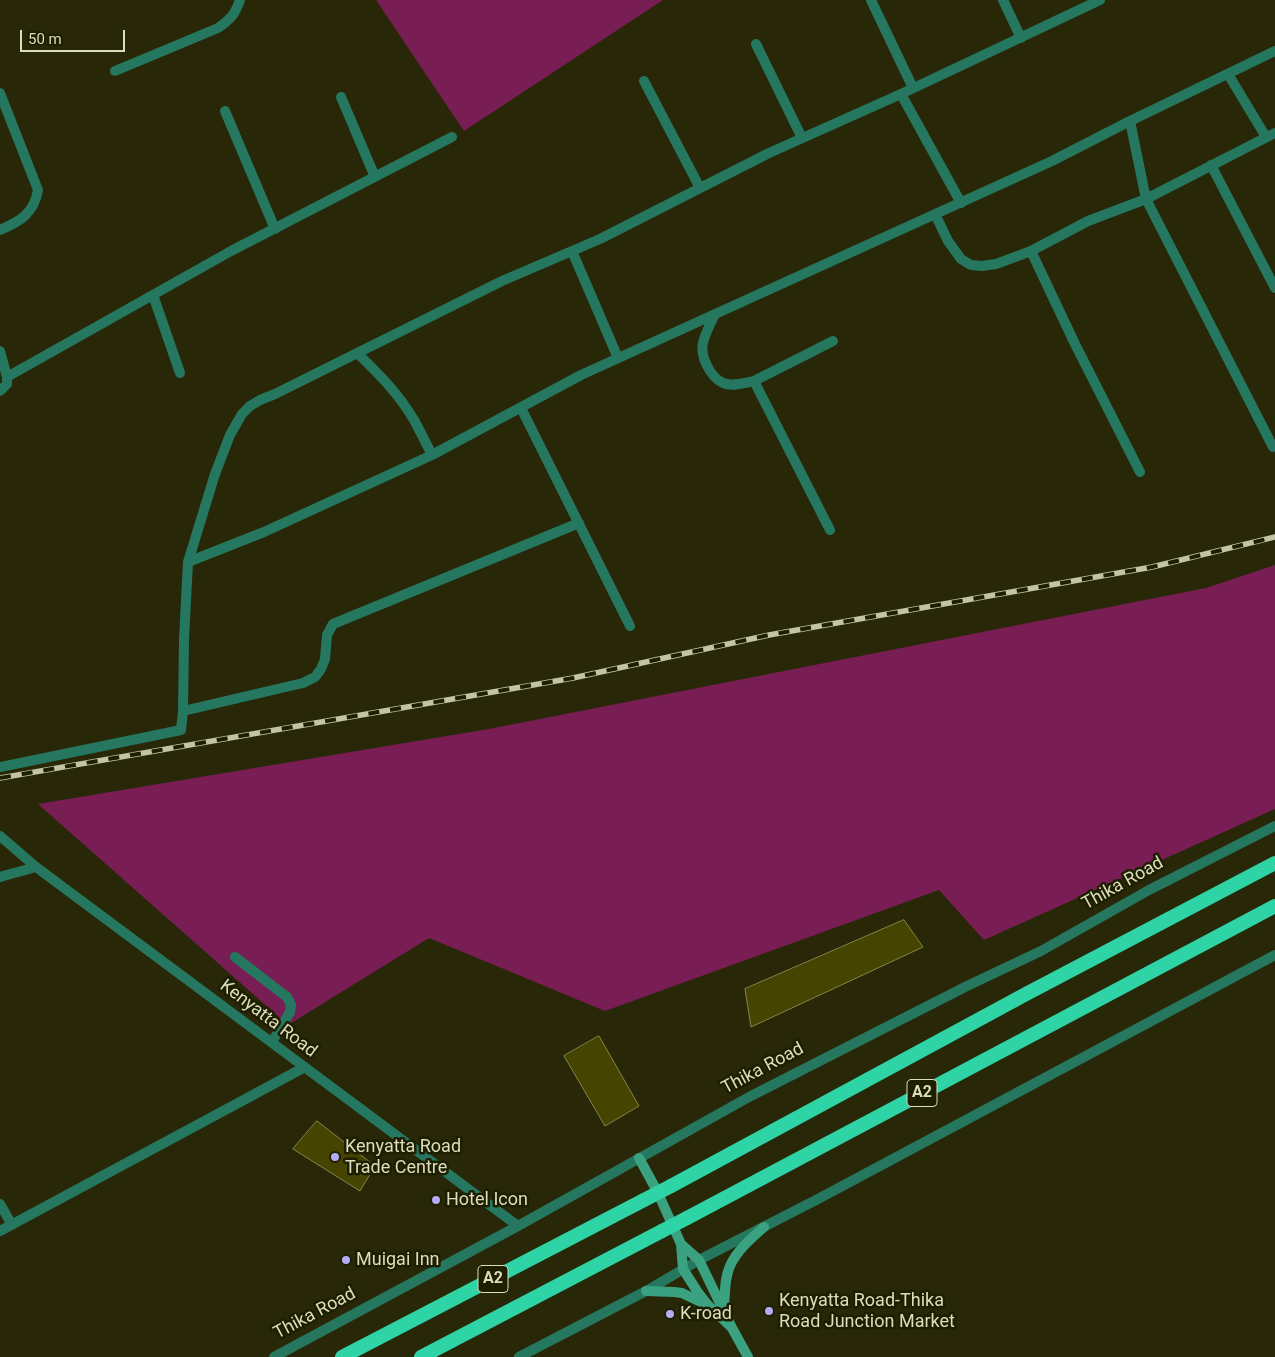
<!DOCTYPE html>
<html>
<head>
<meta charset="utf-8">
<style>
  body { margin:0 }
  #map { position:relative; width:1275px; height:1357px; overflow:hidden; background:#282707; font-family:Roboto,sans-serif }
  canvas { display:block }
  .scale { position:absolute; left:20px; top:30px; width:105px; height:22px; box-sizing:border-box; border:2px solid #dcddbe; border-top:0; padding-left:6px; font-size:15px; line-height:18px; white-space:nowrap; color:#dcddbe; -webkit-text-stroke:4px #1e1e00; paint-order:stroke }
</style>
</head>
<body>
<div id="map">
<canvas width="1275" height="1357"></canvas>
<div class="scale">50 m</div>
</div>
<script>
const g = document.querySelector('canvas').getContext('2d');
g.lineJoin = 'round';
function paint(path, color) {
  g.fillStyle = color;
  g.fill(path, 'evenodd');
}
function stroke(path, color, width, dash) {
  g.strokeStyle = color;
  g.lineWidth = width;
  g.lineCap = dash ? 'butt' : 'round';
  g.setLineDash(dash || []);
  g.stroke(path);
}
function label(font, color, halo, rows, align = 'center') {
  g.font = font + ' Roboto,sans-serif';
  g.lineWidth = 5;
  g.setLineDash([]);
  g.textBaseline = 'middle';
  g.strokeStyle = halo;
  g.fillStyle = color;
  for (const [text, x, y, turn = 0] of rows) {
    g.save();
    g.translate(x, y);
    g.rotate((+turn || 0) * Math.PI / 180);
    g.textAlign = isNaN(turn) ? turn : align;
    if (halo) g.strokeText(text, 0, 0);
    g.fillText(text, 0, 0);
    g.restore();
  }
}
paint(new Path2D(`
  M 376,0 L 663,0 L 464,131 Z
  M 1275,565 L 1275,809 L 984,940 L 939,890 L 605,1011 L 429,938 L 288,1025 L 38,804 L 489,729 L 1206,588 Z`), '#791e54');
const building = new Path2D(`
  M 904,920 L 923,947 L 751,1027 L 745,989 Z
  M 599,1036 L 639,1106 L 605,1126 L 564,1056 Z
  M 317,1121 L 375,1166 L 360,1191 L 293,1149 Z`);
paint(building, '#454400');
stroke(building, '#86864b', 1);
stroke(new Path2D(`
  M 871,0 L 913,88
  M 1003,0 L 1021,38
  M 756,44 L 802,138
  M 115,71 L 218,28 C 231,19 235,14 240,0
  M 1228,74 L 1266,137
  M 644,81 L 700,188
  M 0,93 L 38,190 C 34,213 21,221 0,230
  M 901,94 L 961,203
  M 341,97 L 375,177
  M 225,111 L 275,229
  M 1130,121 L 1146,199 L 1273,447
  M 1211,165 L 1275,288
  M 935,214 L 948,241 L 961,259 L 971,265 L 982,266 L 996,264 L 1031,251 L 1088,221 L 1146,199 L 1275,133
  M 572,251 L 618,358
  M 1031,251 L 1075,344 L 1140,472
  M 153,295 L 180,373
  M 715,314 C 711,323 705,333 703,343 C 700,356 710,377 723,383 C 733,387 745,383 754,381 L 833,341
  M 0,351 L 7,377 L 7,384 L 0,391
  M 357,353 C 378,373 399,394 414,420 C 420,431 426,443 432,455
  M 7,377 L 231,251 L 452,137
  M 754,381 L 830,530
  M 521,408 L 630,626
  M 188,562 L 264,532 L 432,455 L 581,375 L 1052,161 L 1130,121 L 1275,51
  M 183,711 L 303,683 L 315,677 L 321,669 L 325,659 L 327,635 L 333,624 L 579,523
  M 0,767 L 181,730 L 183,711 L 184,639 L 188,562 L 215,474 L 230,435 L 242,414 L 250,406 L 260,400 L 275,394 L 502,281 L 600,239 L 769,153 L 901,94 L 1100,0
  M 0,836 L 36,867 L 518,1226
  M 0,877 L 36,867
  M 235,957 L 287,997 L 291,1005 L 290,1012 L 272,1042
  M 0,1204 L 12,1225
  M 0,1231 L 305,1067
  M 274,1357 L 518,1226 L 749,1097 L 967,986 L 1041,951 L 1149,890 L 1275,826
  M 519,1357 L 646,1291 L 699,1260 L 818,1199 L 1275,955`), '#25785f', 10);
stroke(new Path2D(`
  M 639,1158 L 657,1191 L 681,1244 L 683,1269 L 697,1291 L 707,1304 L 732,1328
  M 681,1244 L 699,1260 L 732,1328 L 748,1357
  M 646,1291 L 674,1292 L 682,1293 L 705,1304
  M 724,1310 C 725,1296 724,1279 730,1266 C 737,1250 752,1238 764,1227`), '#3aa281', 10);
stroke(new Path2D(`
  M 671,1186 L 1026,994 L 1275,863
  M 687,1218 L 1275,906
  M 342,1357 L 644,1200
  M 421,1357 L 662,1231`), '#2ed4a6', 14);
const rail = new Path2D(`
  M 0,778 L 573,678 L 769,635 L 1152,567 L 1275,537`);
stroke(rail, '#c3c4a5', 5.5);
stroke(rail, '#1e1e00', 4, [11]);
stroke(new Path2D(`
  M 644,1200 L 671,1186
  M 662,1231 L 687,1218`), '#2ed4a6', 14);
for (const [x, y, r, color] of [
  [335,1157,5,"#b5acf8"],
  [436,1200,5,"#b5acf8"],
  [346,1260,5,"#b5acf8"],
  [769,1311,5,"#b5acf8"],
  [670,1314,5,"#b5acf8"]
]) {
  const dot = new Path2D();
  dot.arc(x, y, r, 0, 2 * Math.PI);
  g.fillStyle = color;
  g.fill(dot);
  stroke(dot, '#1e1e00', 2);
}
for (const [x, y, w] of [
  [922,1093,30],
  [493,1279,30]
]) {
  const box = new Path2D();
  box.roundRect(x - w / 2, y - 13.5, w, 27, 4);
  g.fillStyle = '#1e1e00';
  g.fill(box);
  stroke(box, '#dcddbe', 1);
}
label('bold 16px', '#dcddbe', null, [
  ["A2",922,1093],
  ["A2",493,1279]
]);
label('18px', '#dcddbe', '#1e1e00', [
  ["Thika Road",1123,884,-29],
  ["Kenyatta Road",268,1019,37],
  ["Thika Road",763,1069,-28],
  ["Thika Road",315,1314,-28]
]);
label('18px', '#dcddbe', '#1e1e00', [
  ["Kenyatta Road",345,1147],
  ["Trade Centre",345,1168],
  ["Hotel Icon",446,1200],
  ["Muigai Inn",356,1260],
  ["Kenyatta Road-Thika",779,1301],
  ["Road Junction Market",779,1322],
  ["K-road",680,1314]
], 'left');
</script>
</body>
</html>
